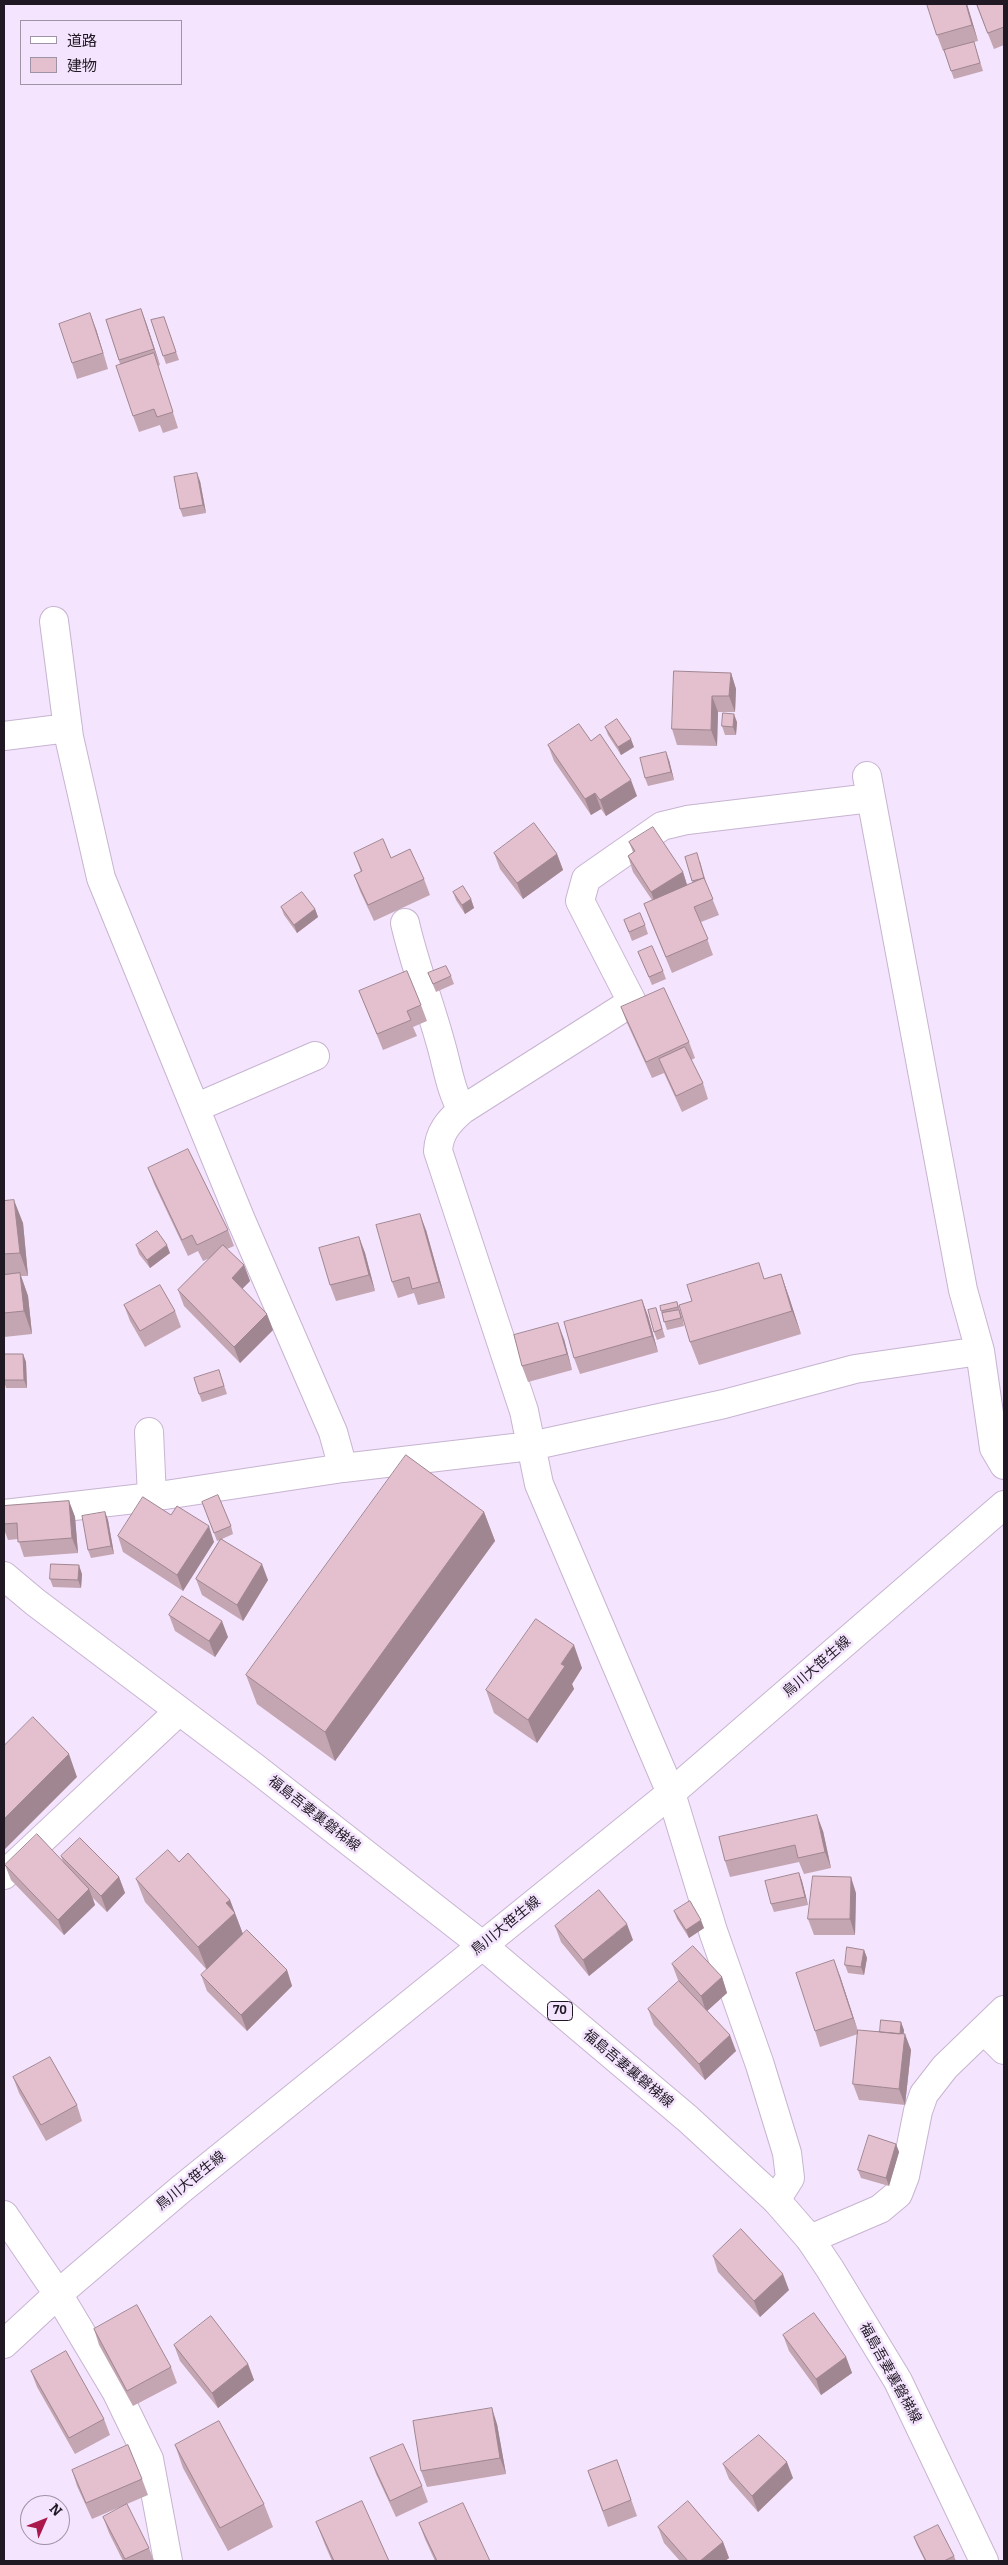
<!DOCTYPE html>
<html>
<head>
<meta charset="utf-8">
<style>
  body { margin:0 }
  #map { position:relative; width:1008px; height:2565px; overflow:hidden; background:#f4e4fd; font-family:Bitter,"Noto Sans JP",serif }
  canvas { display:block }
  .frame { position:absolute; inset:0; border:5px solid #201924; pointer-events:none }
  .legend { position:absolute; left:20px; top:20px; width:162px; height:65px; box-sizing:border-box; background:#f4e4fd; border:1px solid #9f93a6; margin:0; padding:6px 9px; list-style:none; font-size:15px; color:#201924 }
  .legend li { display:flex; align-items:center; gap:10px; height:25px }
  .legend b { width:25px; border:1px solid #9f93a6 }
  .north { position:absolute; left:20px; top:2495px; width:50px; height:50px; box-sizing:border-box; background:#f4e4fd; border:1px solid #9f93a6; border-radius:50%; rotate:46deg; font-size:14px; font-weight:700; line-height:20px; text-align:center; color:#201924 }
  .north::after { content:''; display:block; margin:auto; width:18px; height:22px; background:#ab184c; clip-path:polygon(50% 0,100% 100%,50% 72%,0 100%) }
</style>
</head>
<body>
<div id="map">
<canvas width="1008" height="2565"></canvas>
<div class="frame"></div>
<ul class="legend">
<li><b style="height:6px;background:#fff"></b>道路</li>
<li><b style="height:14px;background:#e4c0cf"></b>建物</li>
</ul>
<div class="north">N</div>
</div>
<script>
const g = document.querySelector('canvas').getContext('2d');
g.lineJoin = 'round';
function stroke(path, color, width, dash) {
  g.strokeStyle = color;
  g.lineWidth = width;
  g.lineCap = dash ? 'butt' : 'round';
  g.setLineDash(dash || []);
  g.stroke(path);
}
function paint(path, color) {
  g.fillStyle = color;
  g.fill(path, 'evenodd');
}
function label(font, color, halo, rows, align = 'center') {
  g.font = font + ' Bitter,"Noto Sans JP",serif';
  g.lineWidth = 5;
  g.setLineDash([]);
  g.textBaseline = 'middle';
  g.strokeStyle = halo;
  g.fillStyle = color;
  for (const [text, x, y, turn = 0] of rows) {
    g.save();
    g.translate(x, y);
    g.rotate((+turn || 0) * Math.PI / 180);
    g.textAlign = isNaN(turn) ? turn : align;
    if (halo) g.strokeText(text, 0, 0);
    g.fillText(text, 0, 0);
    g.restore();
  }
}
const minor = new Path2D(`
  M 54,621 L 69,737 L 101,878 L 241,1220 L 333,1432 L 343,1468
  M 4,736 L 68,728
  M 867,776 L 963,1290 L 980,1351
  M 405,923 C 414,963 429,1001 440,1041 C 447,1064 450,1090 462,1110
  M 195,1108 L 315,1056
  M 149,1432 L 152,1497 L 343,1468 L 531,1446 L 724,1404 L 855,1369 L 980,1351 L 994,1448 L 1004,1465
  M 4,1514 L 152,1497
  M 4,1875 L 179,1711
  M 984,2030 L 1004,2050
  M 776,2200 L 790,2178 L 787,2153 L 760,2065 L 713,1931 L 671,1793 L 539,1484 L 524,1411 L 438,1151 C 439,1133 448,1122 462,1110 L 632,1002 L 580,901 L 586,879 L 596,872 L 662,826 L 687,820 L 871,798
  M 4,2215 L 58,2294 L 116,2391 L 149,2459 L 168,2561
  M 810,2239 L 880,2209 L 898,2194 L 905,2176 L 918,2111 L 924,2094 L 945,2067 L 1004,2010
  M 4,2344 L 58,2294 L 180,2190 L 671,1793 L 1004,1505`);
const major = new Path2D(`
  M 4,1576 L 35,1602 L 254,1767 L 482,1945 L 688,2119 L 776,2200 L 810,2239 L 830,2269 L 898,2381 L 984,2561`);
stroke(minor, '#c7b4d1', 30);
stroke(major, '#c7b4d1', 30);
stroke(minor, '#fff', 28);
stroke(major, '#fff', 28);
paint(new Path2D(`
  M 927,4 L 967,4 L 978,41 L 974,42 L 983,71 L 954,79 L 944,51 L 943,51 L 937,35 Z
  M 976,4 L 1004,4 L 1004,45 L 994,49 Z
  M 141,309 L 160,365 L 158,366 L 178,428 L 163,433 L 160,425 L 139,432 L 133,416 L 120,364 L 106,320 Z
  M 164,317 L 179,360 L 166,364 L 151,320 Z
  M 96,329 L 108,369 L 77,379 L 72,363 Z
  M 200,481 L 206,513 L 183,517 L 180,509 Z
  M 731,673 L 736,689 L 735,712 L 718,712 L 717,746 L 677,745 L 672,729 Z
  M 737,722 L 736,735 L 725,735 L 722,726 Z
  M 605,727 L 634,747 L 621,755 L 608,735 Z
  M 591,741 L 637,796 L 606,816 L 601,809 L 591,815 L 554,761 L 548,745 Z
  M 669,760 L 674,780 L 648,786 L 645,778 Z
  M 629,842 L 683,872 L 687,885 L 693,883 L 685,857 L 700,861 L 707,886 L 719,915 L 701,922 L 713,955 L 672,973 L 650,920 L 644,904 L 652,900 L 633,872 L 628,856 L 633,852 Z
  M 354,853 L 391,858 L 424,879 L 430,895 L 374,921 L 360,891 L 354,875 L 361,872 Z
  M 494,853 L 557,854 L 563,870 L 523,899 L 500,869 Z
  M 453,892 L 471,899 L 474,908 L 465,914 L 456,900 Z
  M 281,907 L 315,909 L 318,917 L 297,933 L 284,915 Z
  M 624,920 L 645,925 L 648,934 L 632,941 Z
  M 638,952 L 663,971 L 666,979 L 652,985 Z
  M 428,973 L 451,976 L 454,984 L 436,992 Z
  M 359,991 L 421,1005 L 427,1021 L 413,1027 L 417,1036 L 383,1050 Z
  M 621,1007 L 689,1042 L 695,1058 L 691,1060 L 703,1083 L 708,1099 L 682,1112 L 664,1073 L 652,1078 L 627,1023 Z
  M 148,1168 L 228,1230 L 234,1246 L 227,1249 L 244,1265 L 250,1281 L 242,1289 L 273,1330 L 240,1363 L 184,1306 L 178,1290 L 210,1258 L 203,1261 L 198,1251 L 188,1256 L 154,1184 Z
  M 4,1201 L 23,1223 L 28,1276 L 21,1276 L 28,1296 L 32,1334 L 4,1337 Z
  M 426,1230 L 445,1298 L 418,1305 L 414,1293 L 398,1298 L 392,1282 Z
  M 359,1237 L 365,1253 L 375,1291 L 336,1301 L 330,1285 Z
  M 136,1245 L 170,1253 L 150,1268 L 139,1254 Z
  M 781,1274 L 789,1297 L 801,1334 L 699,1365 L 690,1342 L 765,1279 Z
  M 642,1300 L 648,1316 L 658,1352 L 580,1374 L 574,1358 Z
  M 677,1302 L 682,1318 L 684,1326 L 667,1330 L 661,1311 Z
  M 124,1305 L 175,1311 L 181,1327 L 145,1347 L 130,1321 Z
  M 656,1308 L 665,1337 L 657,1340 L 654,1332 Z
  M 564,1339 L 572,1370 L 528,1382 L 522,1366 Z
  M 4,1354 L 23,1354 L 26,1362 L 27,1388 L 6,1388 L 4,1381 Z
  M 219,1370 L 227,1394 L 202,1402 L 199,1394 Z
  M 69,1501 L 75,1517 L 78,1553 L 24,1557 L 18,1539 L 8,1540 L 4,1529 L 4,1506 Z
  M 202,1502 L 231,1526 L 233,1534 L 222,1539 L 268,1580 L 243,1621 L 202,1595 L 196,1579 L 220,1540 L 217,1541 Z
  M 105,1512 L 108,1520 L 114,1554 L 91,1558 L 88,1550 Z
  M 484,1512 L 495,1541 L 335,1761 L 257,1704 L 246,1675 Z
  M 118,1536 L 214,1542 L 183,1591 L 123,1552 Z
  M 82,1574 L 81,1588 L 53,1587 L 50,1579 Z
  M 169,1615 L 228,1637 L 215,1657 L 175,1631 Z
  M 582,1668 L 572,1684 L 574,1689 L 537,1743 L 494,1713 L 486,1690 Z
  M 823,1831 L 831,1868 L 804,1874 L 799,1862 L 730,1877 L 725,1861 Z
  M 61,1856 L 119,1877 L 125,1893 L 107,1912 L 93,1898 L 95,1905 L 64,1935 L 11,1880 L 5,1865 L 63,1862 Z
  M 179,1862 L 230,1900 L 243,1934 L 287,1970 L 292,1986 L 247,2031 L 207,1991 L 201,1975 L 207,1970 L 145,1902 L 136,1879 Z
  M 799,1873 L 802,1881 L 808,1905 L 774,1912 L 771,1904 Z
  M 856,1893 L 855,1935 L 814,1935 L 808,1919 Z
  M 674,1911 L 704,1928 L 689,1938 L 677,1919 Z
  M 555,1926 L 633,1940 L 589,1976 L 561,1942 Z
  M 864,1950 L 867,1958 L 864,1975 L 848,1973 L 845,1965 Z
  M 672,1964 L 722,1977 L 727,1993 L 707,2011 L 736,2051 L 705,2080 L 654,2025 L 648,2009 L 683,1986 L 678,1980 Z
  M 840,1976 L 858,2032 L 904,2030 L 903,2034 L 911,2050 L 905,2105 L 859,2100 L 853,2084 L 858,2034 L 820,2047 L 815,2031 Z
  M 13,2077 L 77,2105 L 82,2121 L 46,2141 L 19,2093 Z
  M 896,2144 L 899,2152 L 889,2186 L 861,2178 L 858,2170 Z
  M 713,2256 L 789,2290 L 760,2317 L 718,2272 Z
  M 94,2329 L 171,2367 L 177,2383 L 133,2406 L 99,2345 Z
  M 783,2335 L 846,2357 L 852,2373 L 821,2395 L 789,2351 Z
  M 174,2345 L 248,2364 L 254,2380 L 218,2408 L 180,2361 Z
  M 31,2371 L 104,2419 L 110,2435 L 75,2454 L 37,2387 Z
  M 497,2424 L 506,2474 L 427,2487 L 421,2471 Z
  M 175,2445 L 264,2504 L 273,2527 L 228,2551 L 183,2468 Z
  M 370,2458 L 422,2486 L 428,2502 L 396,2517 L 376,2474 Z
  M 617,2460 L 637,2516 L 608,2527 L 588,2471 Z
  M 723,2464 L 793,2478 L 758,2512 L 729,2479 Z
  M 72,2470 L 142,2479 L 148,2495 L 92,2519 L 77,2486 Z
  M 103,2517 L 149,2548 L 154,2561 L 123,2561 L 109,2533 Z
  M 316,2522 L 389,2561 L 332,2561 L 325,2545 Z
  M 419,2523 L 490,2561 L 435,2561 L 425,2539 Z
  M 658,2527 L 723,2542 L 729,2558 L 725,2561 L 680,2561 L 664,2543 Z
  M 914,2537 L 954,2556 L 956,2561 L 925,2561 L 917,2545 Z`), '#c4a5b2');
paint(new Path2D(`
  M 966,4 L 967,4 L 978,41 L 972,25 Z
  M 141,309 L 147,325 L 160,365 L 154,349 Z
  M 90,313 L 96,329 L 108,369 L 103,353 Z
  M 197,473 L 200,481 L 206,513 L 203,505 Z
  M 731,673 L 736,689 L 735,712 L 729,696 Z
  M 712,696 L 718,712 L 717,746 L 711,730 Z
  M 734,714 L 737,722 L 736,735 L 733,727 Z
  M 631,739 L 634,747 L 621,755 L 618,747 Z
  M 666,752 L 669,760 L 674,780 L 671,772 Z
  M 631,780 L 637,796 L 606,816 L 600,800 Z
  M 595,793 L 601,809 L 591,815 L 585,799 Z
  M 557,854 L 563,870 L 523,899 L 517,883 Z
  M 683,872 L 688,888 L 657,908 L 651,892 Z
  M 471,899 L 474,908 L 465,914 L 462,905 Z
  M 315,909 L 318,917 L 297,933 L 294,925 Z
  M 14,1200 L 23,1223 L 28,1276 L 20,1253 Z
  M 420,1214 L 426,1230 L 445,1298 L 439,1282 Z
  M 359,1237 L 365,1253 L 375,1291 L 369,1275 Z
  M 167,1245 L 170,1253 L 150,1268 L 147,1260 Z
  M 244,1265 L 250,1281 L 237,1294 L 232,1278 Z
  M 20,1273 L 28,1296 L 32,1334 L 24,1311 Z
  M 781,1274 L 789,1297 L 801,1334 L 792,1311 Z
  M 642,1300 L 648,1316 L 658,1352 L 652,1336 Z
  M 677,1302 L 682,1318 L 684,1326 L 678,1307 Z
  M 267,1314 L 273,1330 L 240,1363 L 234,1347 Z
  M 558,1323 L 564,1339 L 572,1370 L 567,1354 Z
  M 23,1354 L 26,1362 L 27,1388 L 24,1380 Z
  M 69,1501 L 75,1517 L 78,1553 L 72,1538 Z
  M 105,1512 L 108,1520 L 114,1554 L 111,1546 Z
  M 484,1512 L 495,1541 L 335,1761 L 325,1732 Z
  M 209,1526 L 214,1542 L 183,1591 L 177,1575 Z
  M 262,1564 L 268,1580 L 243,1621 L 237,1605 Z
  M 79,1565 L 82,1574 L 81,1588 L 78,1580 Z
  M 222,1621 L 228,1637 L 215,1657 L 209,1641 Z
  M 574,1645 L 582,1668 L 572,1684 L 574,1689 L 537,1743 L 528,1720 L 561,1664 Z
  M 69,1754 L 77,1777 L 4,1850 L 4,1819 Z
  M 817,1815 L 823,1831 L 831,1868 L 825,1852 Z
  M 799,1873 L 802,1881 L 808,1905 L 805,1897 Z
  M 119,1877 L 125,1893 L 107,1912 L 101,1896 Z
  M 851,1877 L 856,1893 L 855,1935 L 850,1919 Z
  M 89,1889 L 95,1905 L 64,1935 L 58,1920 Z
  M 230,1900 L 244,1937 L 207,1970 L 198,1947 L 226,1903 Z
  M 701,1920 L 704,1928 L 689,1938 L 686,1930 Z
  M 627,1924 L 633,1940 L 589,1976 L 583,1960 Z
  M 864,1950 L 867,1958 L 864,1975 L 861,1967 Z
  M 834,1960 L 840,1976 L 859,2034 L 853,2018 Z
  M 287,1970 L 292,1986 L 247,2031 L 241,2015 Z
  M 722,1977 L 727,1993 L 706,2012 L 701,1996 Z
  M 901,2022 L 904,2030 L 903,2044 L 900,2036 Z
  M 905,2034 L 911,2050 L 905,2105 L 899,2089 Z
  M 730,2035 L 736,2051 L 705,2080 L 699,2064 Z
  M 896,2144 L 899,2152 L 889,2186 L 886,2178 Z
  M 783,2274 L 789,2290 L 760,2317 L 754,2301 Z
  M 846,2357 L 852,2373 L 821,2395 L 816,2379 Z
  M 248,2364 L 254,2380 L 218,2408 L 212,2393 Z
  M 492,2408 L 497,2424 L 506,2474 L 500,2458 Z
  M 787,2462 L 793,2478 L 758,2512 L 752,2496 Z
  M 723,2542 L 729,2558 L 725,2561 L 700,2561 Z`), '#a08691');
const building = new Path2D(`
  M 927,4 L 966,4 L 972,25 L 937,35 Z
  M 977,4 L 1004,4 L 1004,27 L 988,33 Z
  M 974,42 L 980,63 L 951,71 L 944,50 Z
  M 141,309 L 154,349 L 119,360 L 106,320 Z
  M 90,313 L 103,353 L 72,363 L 59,324 Z
  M 164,317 L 176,352 L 163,356 L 151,320 Z
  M 154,353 L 173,412 L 157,417 L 154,409 L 133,416 L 116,366 Z
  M 197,473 L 203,505 L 180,509 L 174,477 Z
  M 674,671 L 731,673 L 729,696 L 712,696 L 711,730 L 672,729 Z
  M 723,713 L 734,714 L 733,727 L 722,726 Z
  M 617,719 L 631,739 L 618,747 L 605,727 Z
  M 579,724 L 591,741 L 600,734 L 631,780 L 600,800 L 595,793 L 585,799 L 548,745 Z
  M 666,752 L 671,772 L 645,778 L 640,758 Z
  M 534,823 L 557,854 L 517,883 L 494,853 Z
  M 653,827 L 683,872 L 651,892 L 628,856 L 635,851 L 629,842 Z
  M 383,839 L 391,858 L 410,849 L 424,879 L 368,905 L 354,875 L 362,871 L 354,853 Z
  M 697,853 L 704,878 L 692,881 L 685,857 Z
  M 704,878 L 713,899 L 694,907 L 708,939 L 666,957 L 644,904 Z
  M 463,886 L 471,899 L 462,905 L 453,892 Z
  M 302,892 L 315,909 L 294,925 L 281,907 Z
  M 640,913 L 645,925 L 629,932 L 624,920 Z
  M 652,946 L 663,971 L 649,977 L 638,952 Z
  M 446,966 L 451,976 L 433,984 L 428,973 Z
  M 407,971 L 421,1005 L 407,1011 L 411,1020 L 377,1034 L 359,991 Z
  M 664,988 L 689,1042 L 646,1062 L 621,1007 Z
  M 685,1047 L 703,1083 L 676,1096 L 659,1059 Z
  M 188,1149 L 228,1230 L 197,1245 L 192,1235 L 182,1240 L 148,1168 Z
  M 14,1200 L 20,1253 L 4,1254 L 4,1201 Z
  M 420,1214 L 439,1282 L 412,1289 L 409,1277 L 392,1282 L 376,1225 Z
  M 157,1231 L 167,1245 L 147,1260 L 136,1245 Z
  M 359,1237 L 369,1275 L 330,1285 L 319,1248 Z
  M 223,1245 L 244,1265 L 232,1278 L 267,1314 L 234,1347 L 178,1290 Z
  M 759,1263 L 764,1279 L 781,1274 L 792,1311 L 690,1342 L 679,1305 L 692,1301 L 687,1285 Z
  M 20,1273 L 24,1311 L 4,1313 L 4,1275 Z
  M 160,1285 L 175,1311 L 140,1331 L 124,1305 Z
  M 642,1300 L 652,1336 L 574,1358 L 564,1322 Z
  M 677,1302 L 678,1307 L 661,1311 L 660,1306 Z
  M 656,1308 L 662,1329 L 654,1332 L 648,1310 Z
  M 679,1310 L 681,1318 L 664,1322 L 662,1313 Z
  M 558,1323 L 567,1354 L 522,1366 L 514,1335 Z
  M 4,1354 L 23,1354 L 24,1380 L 4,1380 Z
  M 219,1370 L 224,1386 L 199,1394 L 194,1378 Z
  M 406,1455 L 484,1512 L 325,1732 L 246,1675 Z
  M 218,1495 L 231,1526 L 214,1533 L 202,1502 Z
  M 143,1497 L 171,1515 L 177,1506 L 209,1526 L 177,1575 L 118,1536 Z
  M 69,1501 L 72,1538 L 18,1542 L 17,1523 L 4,1524 L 4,1506 Z
  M 105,1512 L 111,1546 L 88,1550 L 82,1516 Z
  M 221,1539 L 262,1564 L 237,1605 L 196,1579 Z
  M 51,1564 L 79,1565 L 78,1580 L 50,1579 Z
  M 182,1596 L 222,1621 L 209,1641 L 169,1615 Z
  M 536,1619 L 574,1645 L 561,1664 L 565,1666 L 528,1720 L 486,1690 Z
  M 33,1717 L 69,1754 L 4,1819 L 4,1746 Z
  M 817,1815 L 825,1852 L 798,1858 L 795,1845 L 725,1861 L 719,1837 Z
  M 37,1834 L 89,1889 L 58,1920 L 5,1865 Z
  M 80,1838 L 119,1877 L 101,1896 L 61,1856 Z
  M 168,1850 L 179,1862 L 188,1853 L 230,1900 L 226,1903 L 235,1913 L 198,1947 L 136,1879 Z
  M 799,1873 L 805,1897 L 771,1904 L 765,1881 Z
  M 813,1876 L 851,1877 L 850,1919 L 808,1919 Z
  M 599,1890 L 627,1924 L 583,1960 L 555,1926 Z
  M 690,1901 L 701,1920 L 686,1930 L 674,1911 Z
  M 247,1930 L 287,1970 L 241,2015 L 201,1975 Z
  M 693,1946 L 722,1977 L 701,1996 L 672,1964 Z
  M 847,1947 L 864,1950 L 861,1967 L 845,1965 Z
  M 834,1960 L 853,2018 L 815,2031 L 796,1973 Z
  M 679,1981 L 730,2035 L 699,2064 L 648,2009 Z
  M 881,2020 L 901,2022 L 900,2034 L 880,2032 Z
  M 858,2030 L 905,2034 L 899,2089 L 853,2084 Z
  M 50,2057 L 77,2105 L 41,2125 L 13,2077 Z
  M 869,2135 L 896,2144 L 886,2178 L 858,2170 Z
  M 741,2229 L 783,2274 L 754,2301 L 713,2256 Z
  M 137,2305 L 171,2367 L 127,2391 L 94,2329 Z
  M 814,2313 L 846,2357 L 816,2379 L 783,2335 Z
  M 211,2316 L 248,2364 L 212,2393 L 174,2345 Z
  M 66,2351 L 104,2419 L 69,2438 L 31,2371 Z
  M 492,2408 L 500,2458 L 421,2471 L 413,2421 Z
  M 219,2421 L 264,2504 L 220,2528 L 175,2445 Z
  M 759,2435 L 787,2462 L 752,2496 L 723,2464 Z
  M 403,2444 L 422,2486 L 390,2501 L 370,2458 Z
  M 128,2445 L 142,2479 L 86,2503 L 72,2470 Z
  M 617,2460 L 631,2500 L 603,2511 L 588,2471 Z
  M 362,2501 L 389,2561 L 334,2561 L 316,2522 Z
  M 688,2501 L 723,2542 L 700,2561 L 688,2561 L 658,2527 Z
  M 463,2503 L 490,2561 L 437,2561 L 419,2523 Z
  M 127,2504 L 149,2548 L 125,2559 L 103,2517 Z
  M 938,2525 L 954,2556 L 944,2561 L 926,2561 L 914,2537 Z`);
paint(building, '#e4c0cf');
stroke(building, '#a08691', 1);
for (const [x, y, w] of [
  [560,2011,25]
]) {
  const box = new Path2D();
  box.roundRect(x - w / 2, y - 9.5, w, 19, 4);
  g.fillStyle = '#f4e4fd';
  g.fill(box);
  stroke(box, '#201924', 1);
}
label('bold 12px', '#201924', null, [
  ["70",560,2011]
]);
label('14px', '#201924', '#f4e4fd', [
  ["鳥川大笹生線",817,1667,-41],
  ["福島吾妻裏磐梯線",314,1814,38],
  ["鳥川大笹生線",506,1926,-39],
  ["福島吾妻裏磐梯線",628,2069,40],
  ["鳥川大笹生線",191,2181,-39],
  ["福島吾妻裏磐梯線",890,2373,61]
]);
</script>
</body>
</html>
